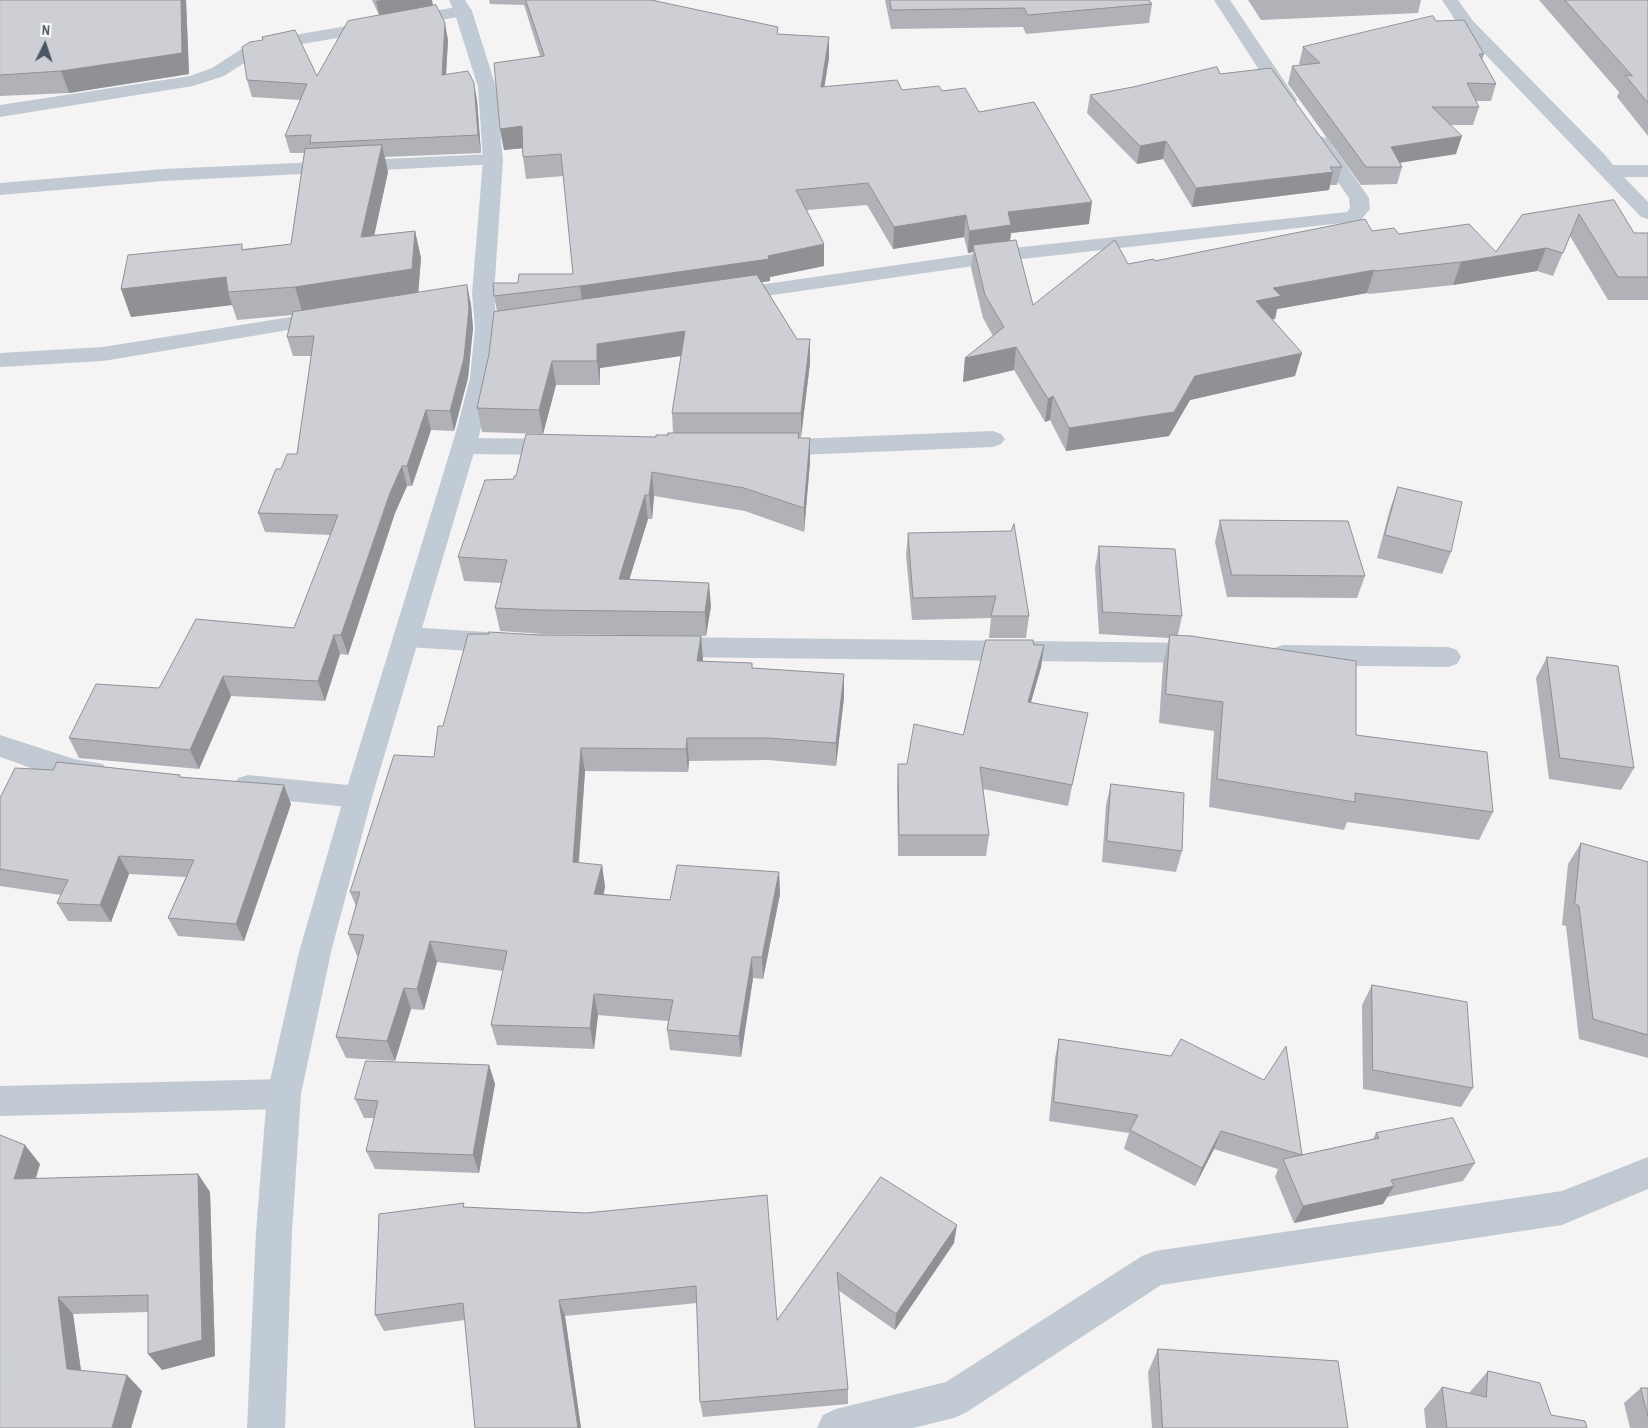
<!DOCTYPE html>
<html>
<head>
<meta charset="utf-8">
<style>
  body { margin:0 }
  #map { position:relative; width:1648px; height:1428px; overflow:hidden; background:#f5f3f3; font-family:"Archivo Narrow",sans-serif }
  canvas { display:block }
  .north { position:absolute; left:20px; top:20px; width:50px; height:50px; -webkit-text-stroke:4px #fff; paint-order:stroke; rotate:4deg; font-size:14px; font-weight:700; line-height:20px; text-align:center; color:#4a5661 }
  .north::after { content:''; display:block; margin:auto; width:18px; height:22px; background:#4a5661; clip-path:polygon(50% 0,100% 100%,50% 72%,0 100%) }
</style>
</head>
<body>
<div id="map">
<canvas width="1648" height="1428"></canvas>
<div class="north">N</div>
</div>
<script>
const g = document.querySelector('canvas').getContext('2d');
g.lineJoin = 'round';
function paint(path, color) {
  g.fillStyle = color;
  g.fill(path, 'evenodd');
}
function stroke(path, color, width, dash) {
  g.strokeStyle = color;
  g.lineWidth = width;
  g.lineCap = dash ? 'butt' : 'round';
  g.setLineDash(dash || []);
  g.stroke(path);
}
paint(new Path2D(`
  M 1214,0 L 1230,0 L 1297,100 L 1295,104 L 1288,106 L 1281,104 Z
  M 1442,0 L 1458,0 L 1473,21 L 1606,156 L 1613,165 L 1648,165 L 1648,177 L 1624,177 L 1648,202 L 1648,219 L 1641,217 L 1461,29 Z
  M 463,6 L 469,7 L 472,11 L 469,15 L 280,48 L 255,56 L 224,76 L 193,86 L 0,117 L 0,105 L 190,76 L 212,68 L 243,48 L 271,39 Z
  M 1320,136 L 1327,138 L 1369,198 L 1370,209 L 1360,221 L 1022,259 L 731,301 L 723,300 L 720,295 L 723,290 L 731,289 L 1022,247 L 1347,212 L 1350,208 L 1349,198 L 1310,142 L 1313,138 Z
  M 493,154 L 500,156 L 503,160 L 500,164 L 164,181 L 0,195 L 0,183 L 164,169 Z
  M 328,311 L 336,312 L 339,317 L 336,322 L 103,361 L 0,367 L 0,353 L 103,347 Z
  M 993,431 L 1001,434 L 1005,439 L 1001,444 L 993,447 L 773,456 L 765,453 L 761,448 L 765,443 L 773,440 Z
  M 464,438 L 560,439 L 568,442 L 572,447 L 568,452 L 560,455 L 464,454 L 456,451 L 452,446 L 456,441 Z
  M 407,627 L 503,633 L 512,636 L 516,643 L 512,650 L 503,653 L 407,647 L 398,644 L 394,637 L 398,630 Z
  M 666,637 L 1203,643 L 1212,646 L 1216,653 L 1212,660 L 1203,663 L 666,657 L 657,654 L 653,647 L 657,640 Z
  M 1283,645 L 1448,647 L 1457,650 L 1461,657 L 1457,664 L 1448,667 L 1283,665 L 1274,662 L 1270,655 L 1274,648 Z
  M 0,735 L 74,759 L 103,764 L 107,772 L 103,780 C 75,789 28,766 0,757 Z
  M 248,775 L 358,786 L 368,789 L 372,797 L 368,805 L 358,808 L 248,797 L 238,794 L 234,786 L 238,778 Z
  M 284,1079 L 296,1083 L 301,1094 L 296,1105 L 284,1109 L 0,1116 L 0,1086 Z
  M 1648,1157 L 1648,1189 L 1562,1225 L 1161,1285 L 967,1412 L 954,1418 L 913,1428 L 817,1428 L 823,1415 L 836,1409 L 946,1382 L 1142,1256 L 1155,1251 L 1562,1191 Z`), '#c1cad2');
paint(new Path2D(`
  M 449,0 L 465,0 L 472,11 L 496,87 L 503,160 L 494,294 L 497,328 L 492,378 L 480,432 L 372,797 L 331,952 L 301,1094 L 292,1232 L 285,1428 L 247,1428 L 256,1232 L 267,1094 L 299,952 L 344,797 L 456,432 L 470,378 L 475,328 L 472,294 L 483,160 L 478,87 L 454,11 Z`), '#c1cbd6');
paint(new Path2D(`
  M 0,0 L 186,0 L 189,74 L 69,93 L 0,96 Z
  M 372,0 L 432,0 L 433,6 L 448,40 L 446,74 L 477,100 L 481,153 L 385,157 L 388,172 L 374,235 L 415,231 L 421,258 L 418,293 L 467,285 L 471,305 L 473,328 L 468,378 L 454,431 L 431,430 L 412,486 L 407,486 L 395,513 L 348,655 L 340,654 L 325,701 L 231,696 L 199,769 L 79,758 L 69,738 L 159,688 L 294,628 L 331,535 L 265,532 L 258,513 L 281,469 L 297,454 L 312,356 L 293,356 L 287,337 L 292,315 L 237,320 L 232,305 L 131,317 L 121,289 L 243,249 L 291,244 L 304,153 L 290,153 L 285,136 L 300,100 L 252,97 L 247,80 L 317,76 L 379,15 Z
  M 489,0 L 651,0 L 778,34 L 829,58 L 824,86 L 902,90 L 942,91 L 979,112 L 1089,224 L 1011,233 L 1010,241 L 1033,305 L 1128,264 L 1155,261 L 1372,231 L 1399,234 L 1496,252 L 1522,215 L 1614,200 L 1634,233 L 1648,233 L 1648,300 L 1608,300 L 1570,236 L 1553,276 L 1537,271 L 1453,285 L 1369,294 L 1367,293 L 1277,309 L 1275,319 L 1272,319 L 1295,376 L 1190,400 L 1169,436 L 1066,451 L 1050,420 L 1045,422 L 1014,370 L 963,382 L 965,358 L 993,336 L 983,318 L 971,268 L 973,252 L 968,253 L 964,237 L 893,249 L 867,205 L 807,210 L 824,266 L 770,277 L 770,281 L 762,282 L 797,339 L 810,339 L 810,363 L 801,437 L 799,437 L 810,462 L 804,532 L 745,511 L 654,496 L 652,519 L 648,519 L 629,580 L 711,606 L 706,636 L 544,634 L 500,631 L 495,608 L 501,583 L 464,581 L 458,557 L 516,476 L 656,437 L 668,435 L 673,433 L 672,413 L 681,356 L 600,368 L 600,385 L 556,385 L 543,434 L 482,432 L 477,408 L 489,354 L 497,311 L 494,296 L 518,283 L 573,274 L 564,176 L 526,179 L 523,157 L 522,148 L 504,150 L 500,129 L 540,56 L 524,5 L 490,4 Z
  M 885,0 L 1149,0 L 1152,4 L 1149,23 L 1026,34 L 1023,27 L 891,29 Z
  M 1248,0 L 1421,0 L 1418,13 L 1261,20 Z
  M 1539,0 L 1648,0 L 1648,136 L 1617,97 L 1619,92 Z
  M 1436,21 L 1484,54 L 1482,61 L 1496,84 L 1491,101 L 1475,101 L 1479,107 L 1473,125 L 1450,125 L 1456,154 L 1400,162 L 1402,167 L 1397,184 L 1361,185 L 1288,84 L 1292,66 L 1301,65 L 1299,64 L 1303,47 Z
  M 1220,74 L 1342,167 L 1337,185 L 1330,185 L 1329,190 L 1192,207 L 1163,159 L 1137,164 L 1087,113 L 1090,95 Z
  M 1398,487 L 1451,552 L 1442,574 L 1377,558 L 1390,509 Z
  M 1220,520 L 1365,576 L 1357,598 L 1227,597 L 1215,542 Z
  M 908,533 L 1029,616 L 1026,638 L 989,638 L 991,618 L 912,620 L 906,555 Z
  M 1099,546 L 1182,616 L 1178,635 L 1493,812 L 1479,840 L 1347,822 L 1344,830 L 1209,807 L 1214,731 L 1159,723 L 1163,664 L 1169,638 L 1099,634 L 1095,568 Z
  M 489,634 L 701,636 L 703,661 L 753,668 L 844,674 L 844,697 L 836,766 L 768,760 L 689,761 L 688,772 L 585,771 L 579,863 L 602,865 L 605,887 L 604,894 L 670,900 L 779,872 L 780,894 L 763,979 L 753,978 L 741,1057 L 670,1050 L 667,1030 L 668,1021 L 598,1015 L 594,1049 L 497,1045 L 491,1025 L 503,971 L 437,962 L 424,1010 L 411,1009 L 395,1061 L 346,1058 L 336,1037 L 359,956 L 357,956 L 348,934 L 356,906 L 350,892 L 434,757 L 443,726 Z
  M 1034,645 L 1044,645 L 1041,667 L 1031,702 L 1083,734 L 1068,806 L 983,789 L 989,835 L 986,856 L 898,856 L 897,785 L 898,764 L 907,764 L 963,735 Z
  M 1547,657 L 1634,768 L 1621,790 L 1549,779 L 1536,678 Z
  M 181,778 L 291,804 L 244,941 L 178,936 L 168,918 L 186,877 L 129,874 L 111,922 L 68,921 L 57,903 L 61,895 L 0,886 L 0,798 Z
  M 1111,784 L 1182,851 L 1176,872 L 1102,862 L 1106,805 Z
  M 1581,843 L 1648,862 L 1648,1058 L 1579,1039 L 1566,926 L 1562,925 L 1568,864 Z
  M 1372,985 L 1473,1088 L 1461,1107 L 1363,1089 L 1362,1005 Z
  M 1059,1039 L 1302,1155 L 1373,1139 L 1376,1133 L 1475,1163 L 1463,1181 L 1387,1197 L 1383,1204 L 1294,1223 L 1275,1177 L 1278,1169 L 1214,1149 L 1195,1186 L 1124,1149 L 1129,1133 L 1049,1121 L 1055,1058 Z
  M 489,1065 L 495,1084 L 479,1173 L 375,1169 L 366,1151 L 374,1118 L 364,1118 L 355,1099 Z
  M 0,1135 L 40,1164 L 36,1179 L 198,1174 L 210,1192 L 215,1356 L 162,1370 L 148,1312 L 73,1314 L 81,1370 L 142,1391 L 131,1428 L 0,1428 Z
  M 881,1177 L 954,1243 L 895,1330 L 838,1290 L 848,1389 L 848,1404 L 703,1417 L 700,1402 L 697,1303 L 565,1316 L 581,1428 L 475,1428 L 465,1320 L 384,1331 L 375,1315 L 465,1207 L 586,1213 L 777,1320 Z
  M 1158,1349 L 1348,1428 L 1152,1428 L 1148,1372 Z
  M 1488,1371 L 1551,1415 L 1587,1428 L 1426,1428 L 1424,1409 L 1442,1387 L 1469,1393 Z
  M 1641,1388 L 1648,1388 L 1648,1428 L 1630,1428 L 1624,1403 Z`), '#b0b2b7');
paint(new Path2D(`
  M 181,0 L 186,0 L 189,74 L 69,93 L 61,71 Z
  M 381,0 L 432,0 L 433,9 L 380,18 L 376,1 Z
  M 445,23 L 448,40 L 445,92 L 442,75 Z
  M 829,37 L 829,58 L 821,108 L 821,87 Z
  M 474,83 L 477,100 L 481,153 L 478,135 Z
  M 522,126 L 525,148 L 504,150 L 500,129 Z
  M 1462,136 L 1456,154 L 1386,165 L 1391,147 Z
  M 1166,141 L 1163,159 L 1137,164 L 1140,146 Z
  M 382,145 L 388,172 L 368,264 L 361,237 Z
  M 1333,172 L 1329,190 L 1192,207 L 1196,188 Z
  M 1092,202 L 1089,224 L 1011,233 L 1009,247 L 973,245 L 973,252 L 968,253 L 969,231 L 1008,212 Z
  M 966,215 L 964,237 L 893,249 L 894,227 Z
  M 415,231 L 421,258 L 418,296 L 303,314 L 295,287 Z
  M 824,244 L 824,266 L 770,277 L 770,281 L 583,308 L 580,286 L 768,256 Z
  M 1546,248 L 1537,271 L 1453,285 L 1461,262 Z
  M 1374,270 L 1367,293 L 1277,309 L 1275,319 L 1251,325 L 1256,301 L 1273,288 Z
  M 226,277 L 228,292 L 232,305 L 131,317 L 121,289 Z
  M 467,285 L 471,305 L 473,328 L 468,378 L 454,431 L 450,411 Z
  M 685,331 L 687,355 L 600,368 L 600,385 L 597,361 L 597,344 Z
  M 810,339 L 810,363 L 801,437 L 801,413 Z
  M 1016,347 L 1014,370 L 963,382 L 965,358 Z
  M 1302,353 L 1295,376 L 1190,400 L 1169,436 L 1066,451 L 1069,428 L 1195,376 Z
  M 552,361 L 556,385 L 543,434 L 539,410 Z
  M 1053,396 L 1050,420 L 1045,422 L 1048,399 Z
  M 426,410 L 431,430 L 412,486 L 407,466 Z
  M 810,438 L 810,462 L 804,532 L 804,508 Z
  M 402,466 L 407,486 L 395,513 L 348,655 L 341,635 L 390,493 Z
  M 652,472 L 654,496 L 652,519 L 649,495 Z
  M 645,495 L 648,519 L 622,603 L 619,579 Z
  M 709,583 L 711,606 L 706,636 L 705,612 Z
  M 334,635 L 340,654 L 325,701 L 318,681 Z
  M 701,636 L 703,659 L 699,684 L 697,661 Z
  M 1044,645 L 1041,667 L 1025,723 L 1028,702 Z
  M 844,674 L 844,697 L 836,766 L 836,743 Z
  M 223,676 L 231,696 L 199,769 L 190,750 Z
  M 687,738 L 689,761 L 688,772 L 686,749 Z
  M 581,748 L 585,771 L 577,884 L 573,862 Z
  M 284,785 L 291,804 L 244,941 L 236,924 Z
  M 119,856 L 129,874 L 111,922 L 100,905 Z
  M 602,865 L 605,887 L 598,915 L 594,894 Z
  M 779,872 L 780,894 L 763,979 L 762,957 Z
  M 430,941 L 437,962 L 424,1010 L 417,989 Z
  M 752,957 L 753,978 L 741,1057 L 739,1036 Z
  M 404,988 L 411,1009 L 395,1061 L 387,1041 Z
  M 594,994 L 598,1015 L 594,1049 L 590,1028 Z
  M 489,1065 L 495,1084 L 479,1173 L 473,1155 Z
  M 1221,1131 L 1214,1149 L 1195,1186 L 1202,1168 Z
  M 25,1145 L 40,1164 L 29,1197 L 14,1179 Z
  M 198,1174 L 210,1192 L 215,1356 L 162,1370 L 148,1354 Z
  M 1394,1186 L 1383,1204 L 1294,1223 L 1303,1206 Z
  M 957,1225 L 954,1243 L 895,1330 L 896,1314 Z
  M 58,1297 L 73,1314 L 83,1385 L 67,1369 Z
  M 559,1300 L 565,1316 L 581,1428 L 578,1428 Z
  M 127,1375 L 142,1391 L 131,1428 L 112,1428 Z`), '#909195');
const building = new Path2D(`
  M 0,0 L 181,0 L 182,53 L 61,71 L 0,75 Z
  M 526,0 L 651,0 L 778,27 L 777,34 L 829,37 L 821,87 L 897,80 L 902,90 L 939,86 L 942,91 L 965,88 L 979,112 L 1034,102 L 1092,202 L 1008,212 L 1011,225 L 969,231 L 966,215 L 894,227 L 868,183 L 796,190 L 824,244 L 768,256 L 769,259 L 580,286 L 494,296 L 493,283 L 518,283 L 519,274 L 573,274 L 561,154 L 523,157 L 522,126 L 500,129 L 494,63 L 544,56 Z
  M 890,0 L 1149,0 L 1152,4 L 1028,15 L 1024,8 L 892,10 Z
  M 1565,0 L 1648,0 L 1648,103 L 1625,75 L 1632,76 Z
  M 436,5 L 445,23 L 442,75 L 468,71 L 474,83 L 478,135 L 310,143 L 311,135 L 285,136 L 307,84 L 247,80 L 242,47 L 250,42 L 263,40 L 262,37 L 295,30 L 317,76 L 348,21 Z
  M 1433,16 L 1436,21 L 1464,20 L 1484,54 L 1479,54 L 1496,84 L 1467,83 L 1479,107 L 1432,107 L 1462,136 L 1391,147 L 1402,167 L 1366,167 L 1292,66 L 1320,63 L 1303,47 Z
  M 1217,67 L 1220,74 L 1271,68 L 1342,167 L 1330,167 L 1333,172 L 1196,188 L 1166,141 L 1140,146 L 1090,95 L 1133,87 Z
  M 382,145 L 361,237 L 415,231 L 412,269 L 295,287 L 228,292 L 226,277 L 121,289 L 128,255 L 242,244 L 242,250 L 291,244 L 305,149 Z
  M 1614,200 L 1634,233 L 1648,233 L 1648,277 L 1618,277 L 1579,214 L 1563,253 L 1546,248 L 1461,262 L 1376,271 L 1374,270 L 1273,288 L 1281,296 L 1256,301 L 1302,353 L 1195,376 L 1174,412 L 1069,428 L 1053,396 L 1048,399 L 1016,347 L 965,358 L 1004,327 L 985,295 L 973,245 L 1016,240 L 1033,305 L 1115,240 L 1128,264 L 1154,259 L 1155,261 L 1365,219 L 1372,231 L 1394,228 L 1399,234 L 1469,224 L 1496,252 L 1522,215 Z
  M 757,275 L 797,339 L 810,339 L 801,413 L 672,413 L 685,331 L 597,344 L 597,361 L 552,361 L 539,410 L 477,408 L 489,354 L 494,312 Z
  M 467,285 L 469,308 L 464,358 L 450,411 L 426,410 L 407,466 L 402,466 L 390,493 L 341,635 L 334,635 L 318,681 L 223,676 L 190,750 L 69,738 L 96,684 L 159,688 L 196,619 L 294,628 L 338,515 L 258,513 L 276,469 L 281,469 L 287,454 L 297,454 L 314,336 L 287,337 L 293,312 Z
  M 668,433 L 799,433 L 798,438 L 810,438 L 804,508 L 744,488 L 652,472 L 649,495 L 645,495 L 619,579 L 709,583 L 705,612 L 540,610 L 495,608 L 507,560 L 458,557 L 485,480 L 514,479 L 514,476 L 516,476 L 526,434 L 656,437 L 656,435 L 668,435 Z
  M 1398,487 L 1462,502 L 1451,552 L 1385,535 Z
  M 1220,520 L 1348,521 L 1365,576 L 1232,575 Z
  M 1014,524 L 1029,616 L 991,616 L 996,596 L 913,598 L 908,533 L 1011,531 Z
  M 1099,546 L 1175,549 L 1182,616 L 1103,612 Z
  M 489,632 L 539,635 L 701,636 L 697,661 L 752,663 L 752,668 L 844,674 L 836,743 L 768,738 L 687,738 L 686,749 L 581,748 L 573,862 L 602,865 L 594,894 L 670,900 L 677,865 L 779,872 L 762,957 L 752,957 L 739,1036 L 667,1030 L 673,1000 L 594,994 L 590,1028 L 491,1025 L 507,951 L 430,941 L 417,989 L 404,988 L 387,1041 L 336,1037 L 364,935 L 348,934 L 360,892 L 350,892 L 394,755 L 434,757 L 438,726 L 443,726 L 468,634 L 489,634 Z
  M 1170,635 L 1191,636 L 1356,661 L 1356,735 L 1487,752 L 1493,812 L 1355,793 L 1355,802 L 1217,779 L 1223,702 L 1166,694 Z
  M 986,640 L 1033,640 L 1034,645 L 1044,645 L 1028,702 L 1088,713 L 1072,785 L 980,767 L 989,835 L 899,835 L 898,764 L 907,764 L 914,724 L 963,735 Z
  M 1547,657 L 1618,666 L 1634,768 L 1560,758 Z
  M 57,762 L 180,775 L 179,777 L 284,785 L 236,924 L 168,918 L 194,860 L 119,856 L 100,905 L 57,903 L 68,880 L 0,869 L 0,798 L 15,768 L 53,770 Z
  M 1111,784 L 1184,793 L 1182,851 L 1107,841 Z
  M 1581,843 L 1648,862 L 1648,1035 L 1593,1019 L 1579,906 L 1575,904 Z
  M 1372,985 L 1467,1002 L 1473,1088 L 1373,1070 Z
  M 1059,1039 L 1171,1056 L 1181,1039 L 1264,1080 L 1286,1046 L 1302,1155 L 1221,1131 L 1202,1168 L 1130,1130 L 1138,1115 L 1054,1102 Z
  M 366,1061 L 489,1065 L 473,1155 L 366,1151 L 378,1101 L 355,1099 Z
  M 1453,1118 L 1475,1163 L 1391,1180 L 1394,1186 L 1303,1206 L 1283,1159 L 1379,1138 L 1376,1133 Z
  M 0,1135 L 25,1145 L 14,1179 L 198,1174 L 202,1340 L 148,1354 L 148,1295 L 58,1297 L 67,1369 L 127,1375 L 112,1428 L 0,1428 Z
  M 881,1177 L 957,1225 L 896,1314 L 837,1272 L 848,1389 L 700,1402 L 696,1286 L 559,1300 L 578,1428 L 475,1428 L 463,1303 L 375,1315 L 379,1214 L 464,1203 L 463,1207 L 586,1213 L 767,1195 L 777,1320 Z
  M 1158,1349 L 1338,1361 L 1348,1428 L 1163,1428 Z
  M 1488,1371 L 1540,1383 L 1551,1415 L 1585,1421 L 1587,1428 L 1447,1428 L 1442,1387 L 1486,1397 Z
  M 1641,1388 L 1648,1388 L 1648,1416 Z`);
paint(building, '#cdcfd5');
stroke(building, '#909195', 1);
</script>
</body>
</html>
